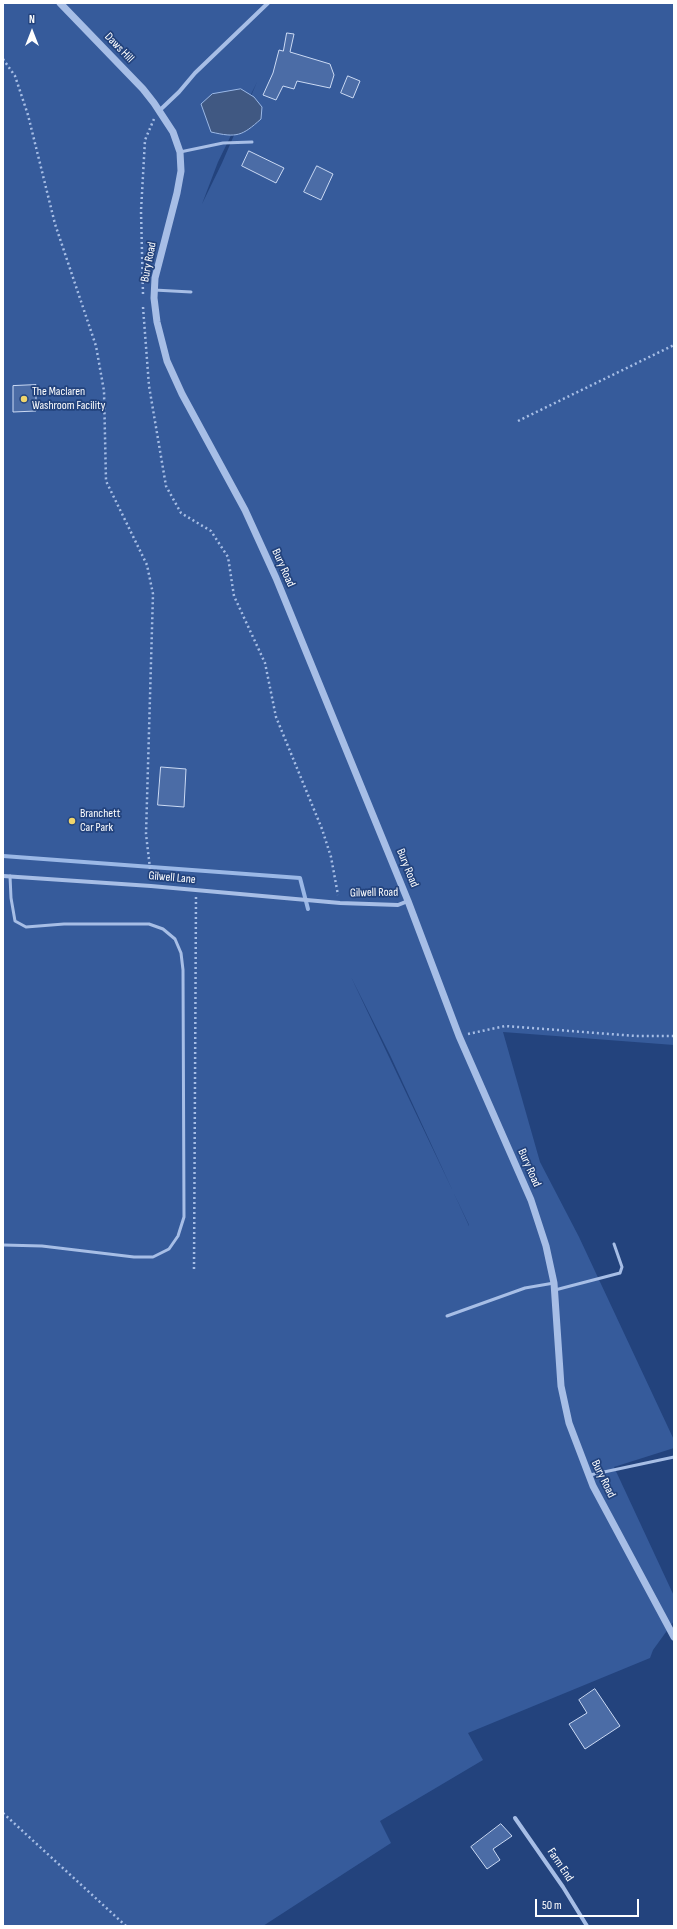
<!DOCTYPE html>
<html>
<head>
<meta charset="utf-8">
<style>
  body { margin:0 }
  #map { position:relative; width:677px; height:1929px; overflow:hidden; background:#23437d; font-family:"Sofia Sans Condensed",sans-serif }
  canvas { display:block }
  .frame { position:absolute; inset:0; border:4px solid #fff; pointer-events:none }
  .north { position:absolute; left:12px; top:12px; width:40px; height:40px; -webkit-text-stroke:3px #23437d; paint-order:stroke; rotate:0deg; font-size:11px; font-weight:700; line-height:16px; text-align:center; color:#fff }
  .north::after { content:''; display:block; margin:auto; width:14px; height:18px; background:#fff; clip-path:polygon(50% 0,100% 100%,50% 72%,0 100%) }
  .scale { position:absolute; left:535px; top:1899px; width:104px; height:18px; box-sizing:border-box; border:2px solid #fff; border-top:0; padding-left:5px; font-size:12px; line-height:14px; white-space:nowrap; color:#fff; -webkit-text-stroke:3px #23437d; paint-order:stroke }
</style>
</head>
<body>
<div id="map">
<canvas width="677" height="1929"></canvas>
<div class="frame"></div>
<div class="north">N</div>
<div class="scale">50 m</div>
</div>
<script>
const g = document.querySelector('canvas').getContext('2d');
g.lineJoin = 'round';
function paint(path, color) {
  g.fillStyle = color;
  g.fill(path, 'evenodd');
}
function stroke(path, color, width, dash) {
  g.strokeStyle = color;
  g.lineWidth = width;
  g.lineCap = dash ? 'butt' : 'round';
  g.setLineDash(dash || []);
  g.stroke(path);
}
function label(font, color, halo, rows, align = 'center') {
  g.font = font + ' "Sofia Sans Condensed",sans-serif';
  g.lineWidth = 3.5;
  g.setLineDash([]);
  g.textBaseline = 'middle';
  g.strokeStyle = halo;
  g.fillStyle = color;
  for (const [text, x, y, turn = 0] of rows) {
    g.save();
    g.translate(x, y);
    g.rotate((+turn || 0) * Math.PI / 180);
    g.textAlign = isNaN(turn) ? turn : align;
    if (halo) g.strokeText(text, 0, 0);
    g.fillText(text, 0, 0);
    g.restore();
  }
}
paint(new Path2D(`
  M 3,3 L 674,3 L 674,1045 L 503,1032 L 540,1162 L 579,1237 L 674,1440 L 674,1448 L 614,1467 L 674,1596 L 674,1621 L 653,1650 L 650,1658 L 468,1733 L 483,1760 L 380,1821 L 391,1843 L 263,1926 L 3,1926 ZM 257,82 L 222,163 L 202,204 L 218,162 ZM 351,977 L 390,1055 L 469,1226 L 469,1225 Z`), '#365b9b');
const water = new Path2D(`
  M 241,89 L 254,97 L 262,107 L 261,119 C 242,136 237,138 211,132 L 201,104 L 212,94 Z`);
paint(water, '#405882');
stroke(water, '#9bb8e6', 1);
stroke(new Path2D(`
  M 3,856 L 300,878 L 308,909`), '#9bb8e6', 4);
const building = new Path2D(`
  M 287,33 L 294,34 L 290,52 L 330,64 L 334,75 L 330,88 L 297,81 L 294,89 L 283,86 L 276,100 L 263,95 L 273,73 L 279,50 L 283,51 Z
  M 348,76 L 360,81 L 353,98 L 341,93 Z
  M 249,151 L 284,168 L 276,183 L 242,166 Z
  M 317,166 L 333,174 L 321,200 L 304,192 Z
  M 36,385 L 36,411 L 13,412 L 13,386 Z
  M 161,767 L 186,769 L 184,807 L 158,805 Z
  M 595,1689 L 620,1726 L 585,1749 L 569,1724 L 587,1713 L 579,1700 Z
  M 501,1824 L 512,1836 L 493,1849 L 500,1860 L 487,1869 L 471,1847 Z`);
paint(building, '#4b6ca6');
stroke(building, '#cbdaf4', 1);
stroke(new Path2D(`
  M 3,59 L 15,76 L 28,115 L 55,224 L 96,346 L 104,391 L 106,481 L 147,565 L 153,594 L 146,834 L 151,877
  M 143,294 L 141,211 L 145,140 L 154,119
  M 143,307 L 149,386 L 166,486 L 181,513 L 211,531 L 228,557 L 234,596 L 265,663 L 276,717 L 322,829 L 331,857 L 338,895
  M 518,421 L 674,345
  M 468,1034 L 505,1026 L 636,1036 L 674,1036
  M 194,1269 L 196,897
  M 3,1813 L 126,1926`), '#a7bee6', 2.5, [2, 3]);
stroke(new Path2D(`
  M 180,152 L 223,143 L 252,142
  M 154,290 L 191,292
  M 3,1245 L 42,1246 L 134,1257 L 153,1257 L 169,1249 L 178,1236 L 184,1217 L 183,970 L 181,953 L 175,939 L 163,929 L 149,924 L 64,924 L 26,927 L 15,921 L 11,898 L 10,876
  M 555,1290 L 620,1273 L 622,1267 L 614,1244
  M 447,1316 L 525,1288 L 554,1283
  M 590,1475 L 674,1457`), '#a7bee6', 3);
stroke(new Path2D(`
  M 160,110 L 179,92 L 195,73 L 268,3
  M 3,876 L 151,886 L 340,903 L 398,905 L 408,901
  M 515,1818 L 563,1887 L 587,1926`), '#a7bee6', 4);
stroke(new Path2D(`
  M 60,3 L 143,89 L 154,103 L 173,132 L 180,152 L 181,171 L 177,193 L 155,278 L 154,298 L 157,322 L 167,361 L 182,394 L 245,510 L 276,578 L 408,901 L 459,1036 L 531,1200 L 546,1246 L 554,1283 L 561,1386 L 569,1423 L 593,1486 L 674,1637`), '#a7bee6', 7);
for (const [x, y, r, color] of [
  [24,399,4,"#f0d56b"],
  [72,821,4,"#f0d56b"]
]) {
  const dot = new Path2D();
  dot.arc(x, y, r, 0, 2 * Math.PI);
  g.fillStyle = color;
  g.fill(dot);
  stroke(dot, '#23437d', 1.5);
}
label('12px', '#fff', '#23437d', [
  ["Daws Hill",119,48,46],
  ["Bury Road",149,262,-79],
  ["Bury Road",283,568,66],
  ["Bury Road",407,868,68],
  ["Gilwell Lane",172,878,5],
  ["Gilwell Road",374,893,-1],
  ["Bury Road",529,1168,66],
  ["Bury Road",603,1479,64],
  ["Farm End",560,1865,56]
]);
label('12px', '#fff', '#23437d', [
  ["The Maclaren",32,392],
  ["Washroom Facility",32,406],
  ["Branchett",80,814],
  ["Car Park",80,828]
], 'left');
</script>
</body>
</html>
